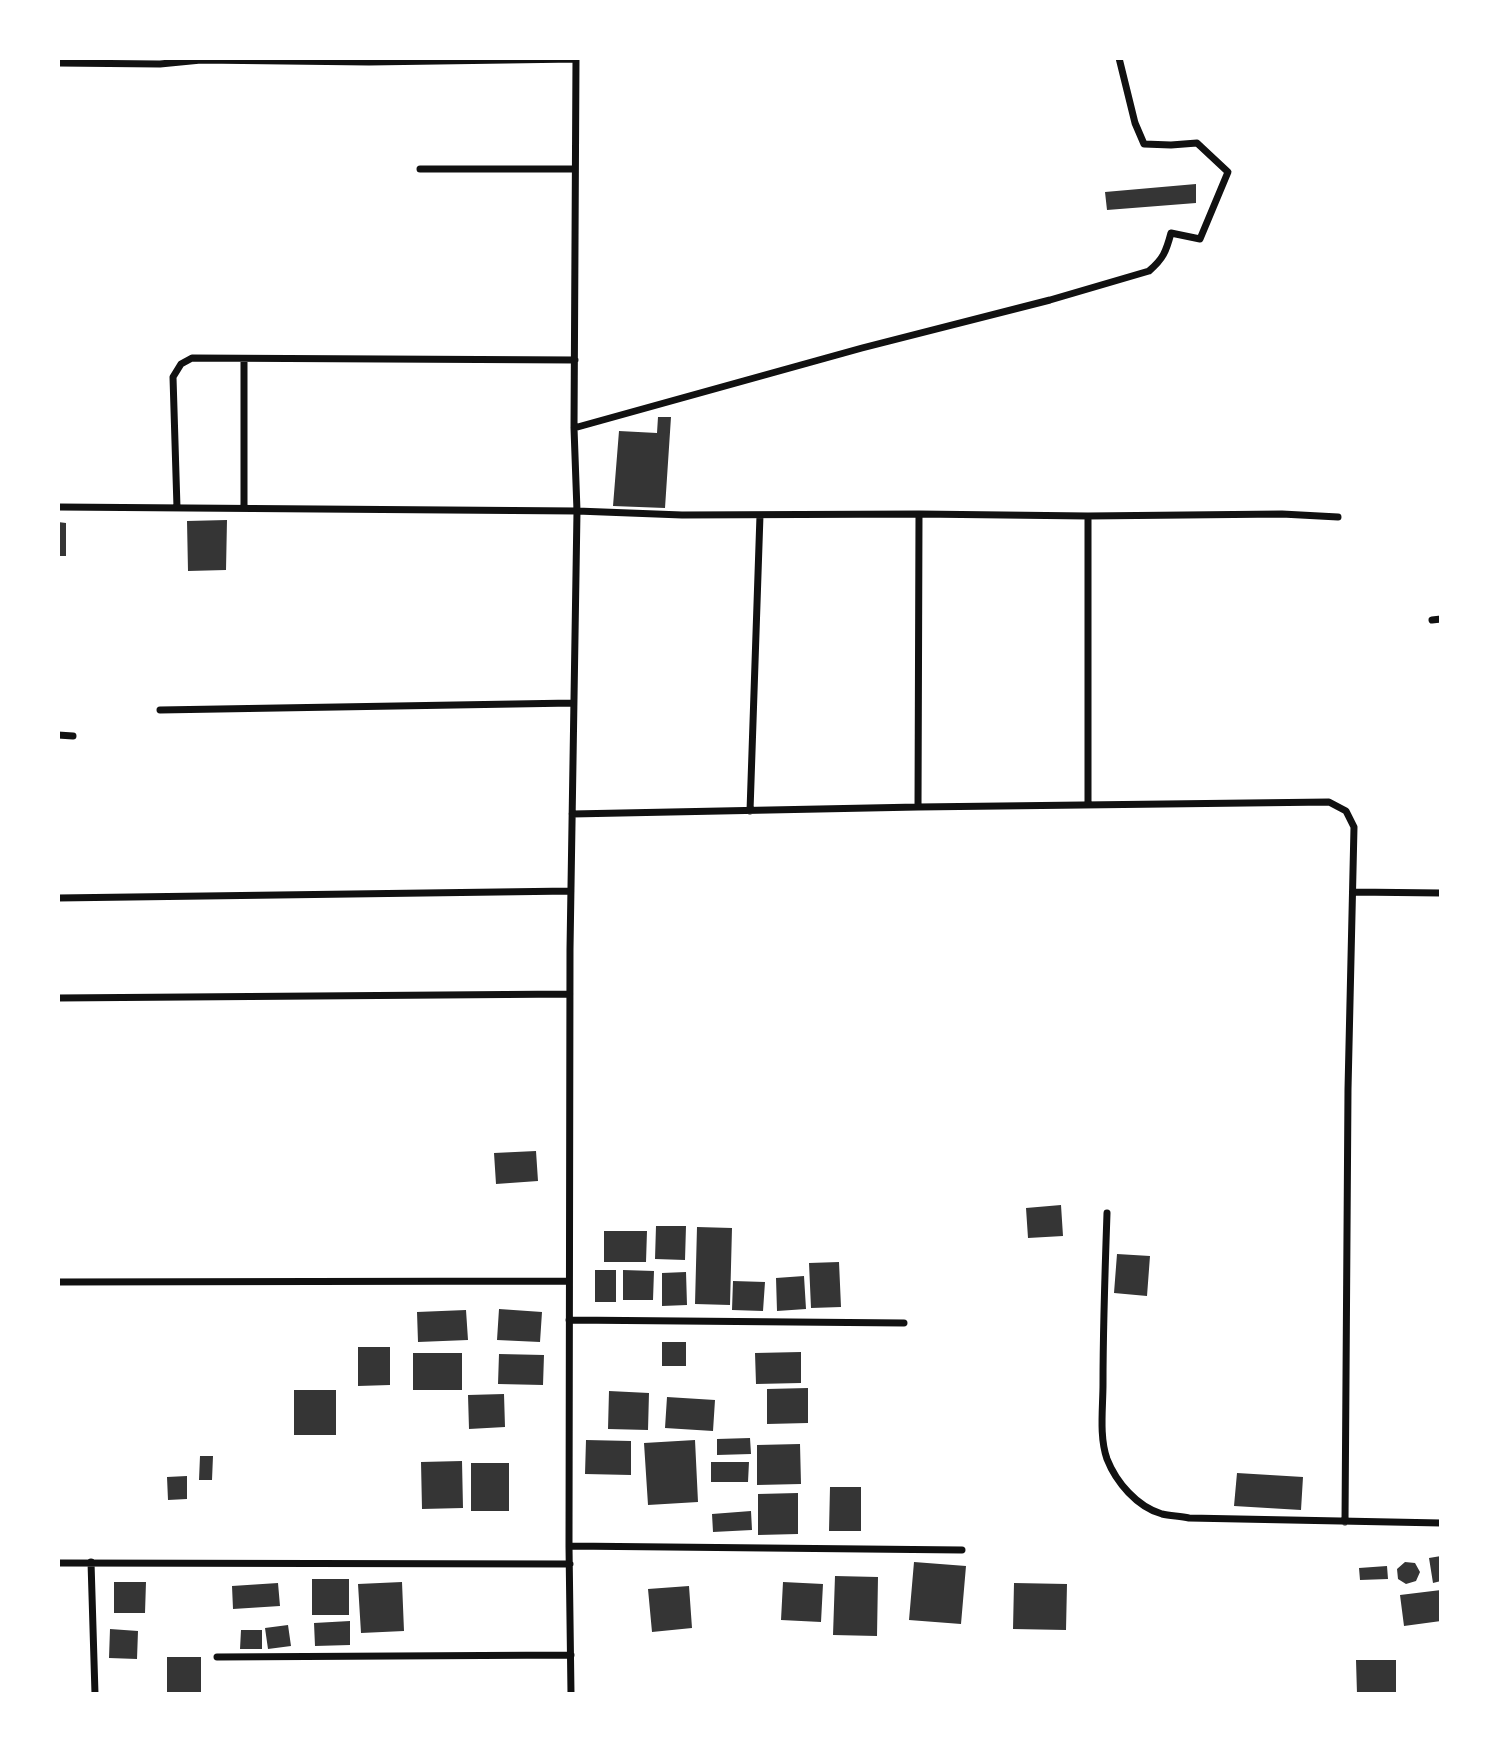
<!DOCTYPE html>
<html>
<head>
<meta charset="utf-8">
<style>
  body { margin:0 }
  #map { position:relative; width:1499px; height:1752px; overflow:hidden; background:#fff; font-family:"Varela Round",sans-serif }
  canvas { display:block }
  .frame { position:absolute; inset:0; border:60px solid #fff; pointer-events:none }
</style>
</head>
<body>
<div id="map">
<canvas width="1499" height="1752"></canvas>
<div class="frame"></div>
</div>
<script>
const g = document.querySelector('canvas').getContext('2d');
g.lineJoin = 'round';
function paint(path, color) {
  g.fillStyle = color;
  g.fill(path, 'evenodd');
}
function stroke(path, color, width, dash) {
  g.strokeStyle = color;
  g.lineWidth = width;
  g.lineCap = dash ? 'butt' : 'round';
  g.setLineDash(dash || []);
  g.stroke(path);
}
paint(new Path2D(`
  M 1196,184 L 1196,203 L 1107,210 L 1105,192 Z
  M 658,417 L 671,417 L 665,508 L 613,506 L 619,431 L 657,433 Z
  M 227,520 L 226,570 L 188,571 L 187,521 Z
  M 58,522 L 66,523 L 66,556 L 58,556 Z
  M 536,1151 L 538,1181 L 496,1184 L 494,1153 Z
  M 1061,1205 L 1063,1236 L 1028,1238 L 1026,1208 Z
  M 656,1226 L 686,1226 L 685,1260 L 655,1259 Z
  M 697,1227 L 732,1228 L 730,1305 L 695,1304 Z
  M 604,1231 L 647,1231 L 646,1262 L 604,1262 Z
  M 1117,1254 L 1150,1256 L 1147,1296 L 1114,1293 Z
  M 839,1262 L 841,1307 L 811,1308 L 809,1263 Z
  M 595,1270 L 616,1270 L 616,1302 L 595,1302 Z
  M 623,1270 L 654,1271 L 653,1300 L 623,1300 Z
  M 686,1272 L 687,1305 L 662,1306 L 662,1273 Z
  M 804,1276 L 806,1309 L 777,1311 L 776,1278 Z
  M 733,1281 L 765,1282 L 763,1311 L 732,1310 Z
  M 499,1309 L 542,1312 L 540,1342 L 497,1340 Z
  M 466,1310 L 468,1340 L 418,1342 L 417,1312 Z
  M 662,1342 L 686,1342 L 686,1366 L 662,1366 Z
  M 358,1347 L 390,1347 L 390,1385 L 358,1386 Z
  M 801,1352 L 801,1383 L 756,1384 L 755,1353 Z
  M 413,1353 L 462,1353 L 462,1390 L 413,1390 Z
  M 499,1354 L 544,1355 L 543,1385 L 498,1384 Z
  M 808,1388 L 808,1423 L 767,1424 L 767,1389 Z
  M 294,1390 L 336,1390 L 336,1435 L 294,1435 Z
  M 609,1391 L 649,1393 L 648,1430 L 608,1429 Z
  M 504,1394 L 505,1427 L 469,1429 L 468,1395 Z
  M 667,1397 L 715,1400 L 713,1431 L 665,1428 Z
  M 750,1438 L 751,1454 L 717,1455 L 717,1439 Z
  M 586,1440 L 631,1441 L 631,1475 L 585,1474 Z
  M 695,1440 L 698,1502 L 648,1505 L 644,1443 Z
  M 800,1444 L 801,1484 L 757,1485 L 757,1445 Z
  M 200,1456 L 213,1456 L 212,1480 L 199,1480 Z
  M 462,1461 L 463,1508 L 422,1509 L 421,1462 Z
  M 711,1462 L 749,1462 L 748,1482 L 711,1482 Z
  M 471,1463 L 509,1463 L 509,1511 L 471,1511 Z
  M 1237,1473 L 1303,1477 L 1301,1510 L 1234,1506 Z
  M 187,1476 L 187,1499 L 168,1500 L 167,1477 Z
  M 830,1487 L 861,1487 L 861,1531 L 829,1531 Z
  M 798,1493 L 798,1534 L 758,1535 L 758,1494 Z
  M 751,1511 L 752,1530 L 713,1532 L 712,1514 Z
  M 1441,1556 L 1441,1581 L 1433,1583 L 1429,1558 Z
  M 914,1562 L 966,1566 L 961,1624 L 909,1620 Z
  M 1405,1562 L 1415,1563 L 1420,1572 L 1416,1581 L 1406,1584 L 1398,1579 L 1397,1569 Z
  M 1387,1566 L 1388,1579 L 1360,1580 L 1359,1568 Z
  M 835,1576 L 878,1577 L 877,1636 L 833,1635 Z
  M 312,1579 L 349,1579 L 349,1615 L 312,1615 Z
  M 114,1582 L 146,1582 L 145,1613 L 114,1613 Z
  M 402,1582 L 404,1631 L 361,1633 L 358,1584 Z
  M 783,1582 L 823,1584 L 821,1622 L 781,1620 Z
  M 278,1583 L 280,1606 L 233,1609 L 232,1586 Z
  M 1014,1583 L 1067,1584 L 1066,1630 L 1013,1629 Z
  M 689,1586 L 692,1628 L 652,1632 L 648,1589 Z
  M 1441,1590 L 1441,1621 L 1404,1626 L 1400,1595 Z
  M 350,1621 L 350,1645 L 315,1646 L 314,1623 Z
  M 288,1625 L 291,1646 L 268,1649 L 265,1628 Z
  M 110,1629 L 138,1631 L 137,1659 L 109,1658 Z
  M 241,1630 L 262,1630 L 262,1649 L 240,1649 Z
  M 167,1657 L 201,1657 L 201,1694 L 167,1694 Z
  M 1356,1660 L 1396,1660 L 1396,1694 L 1357,1694 Z`), '#353535');
stroke(new Path2D(`
  M 58,63 L 160,64 L 201,60 L 369,62 L 576,59
  M 420,169 L 575,169
  M 574,428 L 862,348 L 1050,300 L 1149,271 C 1163,259 1166,252 1171,233 L 1200,239 L 1228,172 L 1197,143 L 1171,145 L 1144,144 L 1135,123 L 1119,58
  M 58,507 L 577,511 L 682,515 L 919,514
  M 177,508 L 173,377 L 181,364 L 192,358 L 575,360
  M 244,508 L 244,359
  M 1432,620 L 1441,619
  M 160,710 L 573,703
  M 58,735 L 73,736
  M 1088,805 L 1088,516
  M 918,807 L 919,514 L 1088,516 L 1282,514 L 1338,517
  M 750,811 L 760,515
  M 572,814 L 918,807 L 1329,802 L 1346,811 L 1354,827 L 1348,1089 L 1345,1522
  M 1353,892 L 1441,893
  M 58,898 L 571,891
  M 58,998 L 570,994
  M 1107,1213 C 1105,1270 1103,1327 1103,1384 C 1103,1408 1099,1436 1107,1459 C 1116,1482 1137,1507 1162,1514 C 1170,1516 1180,1516 1189,1518 L 1441,1523
  M 58,1282 L 569,1281
  M 569,1320 L 904,1323
  M 569,1546 L 962,1550
  M 91,1562 L 95,1694
  M 58,1563 L 570,1564
  M 217,1657 L 571,1655
  M 571,1694 L 569,1546 L 570,949 L 577,511 L 574,428 L 576,58`), '#111', 7);
</script>
</body>
</html>
